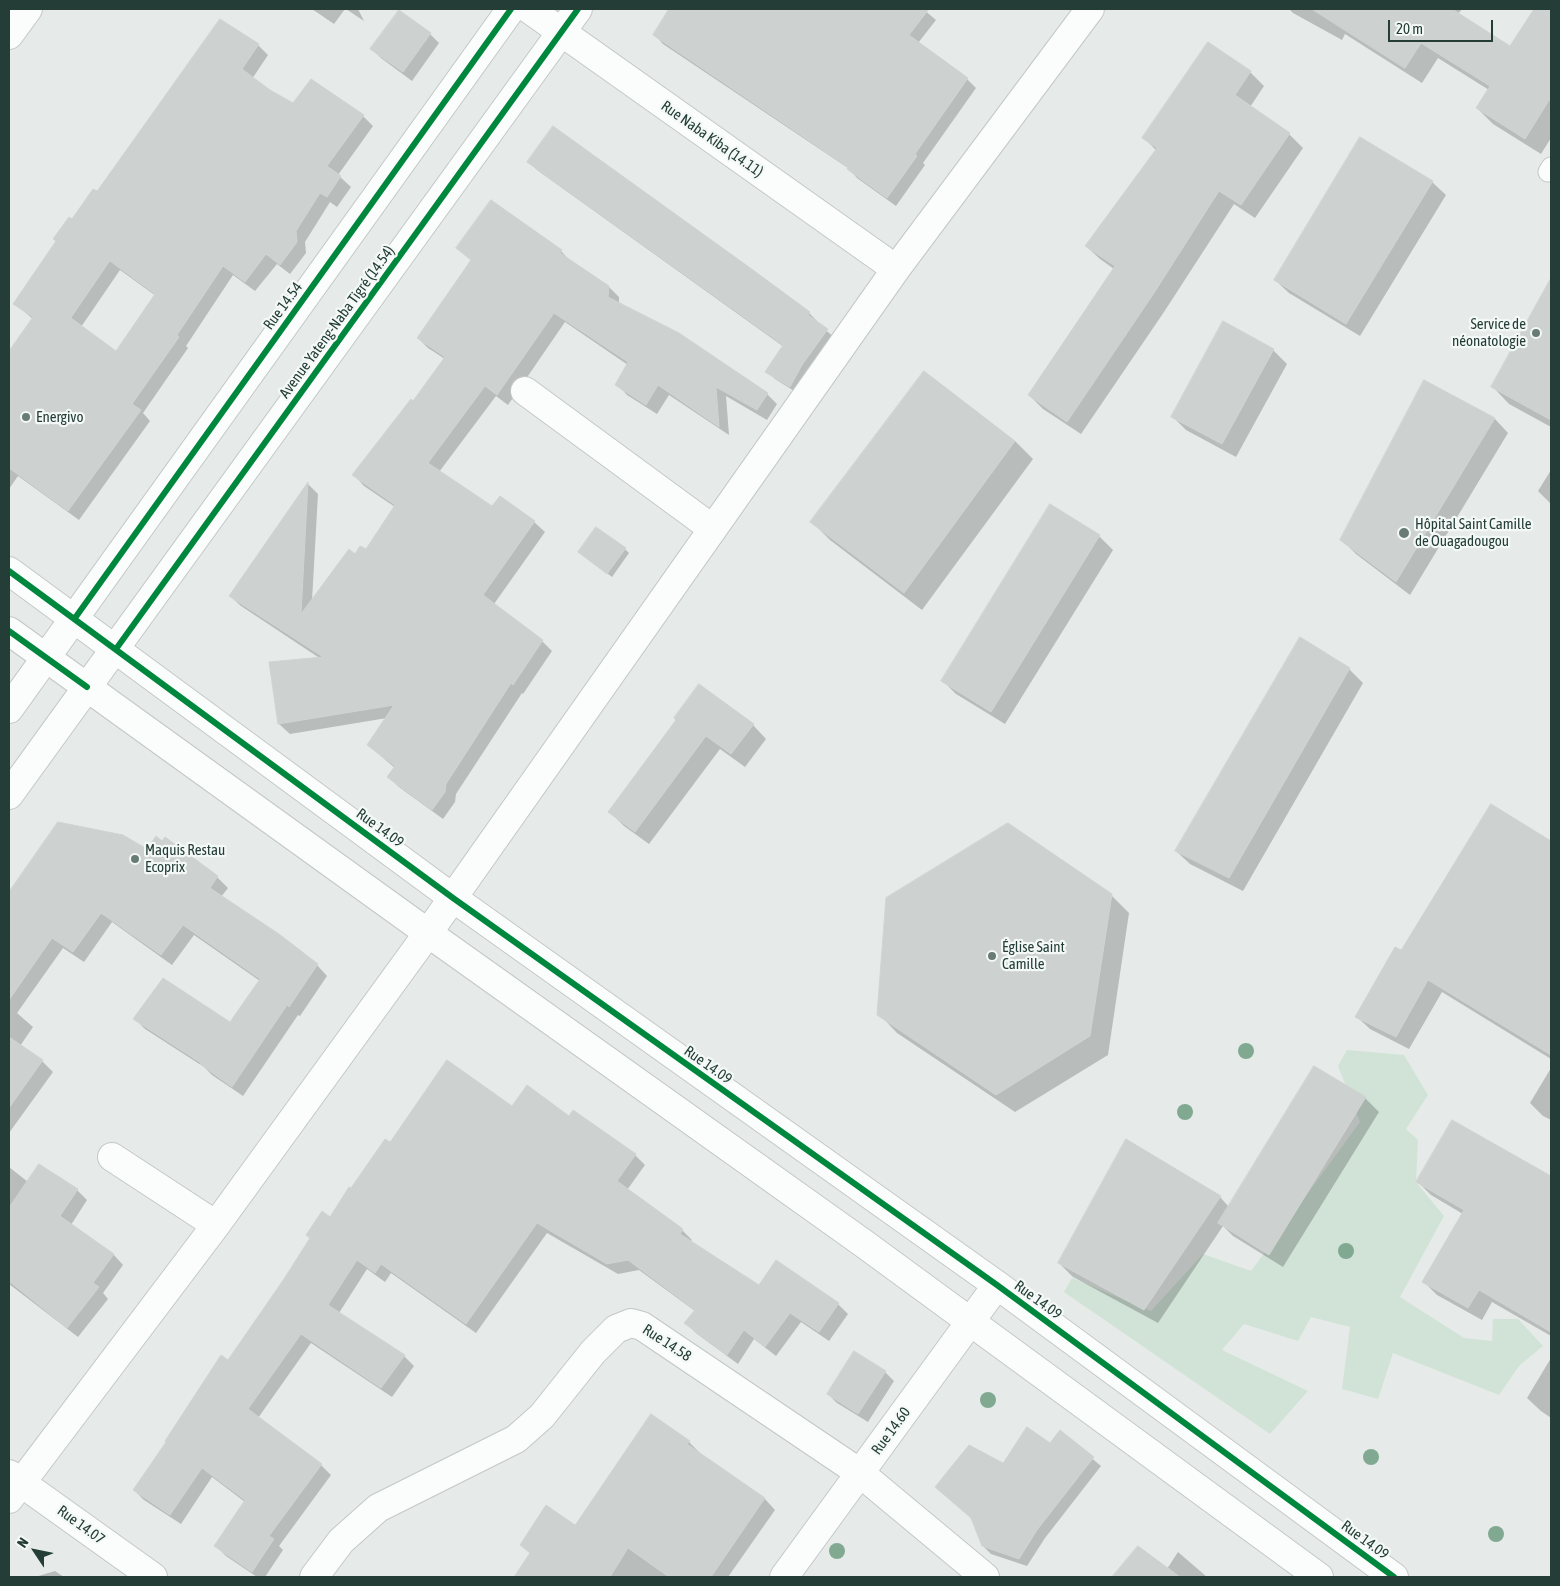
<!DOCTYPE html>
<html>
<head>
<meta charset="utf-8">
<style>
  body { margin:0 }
  #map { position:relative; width:1560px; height:1586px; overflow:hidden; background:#e6ebe9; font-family:"Asap Condensed",sans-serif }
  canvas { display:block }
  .frame { position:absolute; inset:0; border:10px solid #243e37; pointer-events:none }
  .north { position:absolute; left:10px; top:1526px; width:50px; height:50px; -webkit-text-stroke:4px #f4f9f7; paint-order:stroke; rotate:304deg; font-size:14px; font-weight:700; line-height:20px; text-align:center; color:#243e37 }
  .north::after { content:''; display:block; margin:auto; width:18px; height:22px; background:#243e37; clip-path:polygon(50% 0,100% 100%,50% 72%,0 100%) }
  .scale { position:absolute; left:1388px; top:20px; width:105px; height:22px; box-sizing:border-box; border:2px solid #243e37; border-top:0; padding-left:6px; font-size:15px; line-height:18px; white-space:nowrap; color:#243e37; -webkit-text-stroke:4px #f4f9f7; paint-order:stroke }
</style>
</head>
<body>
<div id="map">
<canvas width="1560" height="1586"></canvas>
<div class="frame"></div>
<div class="north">N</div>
<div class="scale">20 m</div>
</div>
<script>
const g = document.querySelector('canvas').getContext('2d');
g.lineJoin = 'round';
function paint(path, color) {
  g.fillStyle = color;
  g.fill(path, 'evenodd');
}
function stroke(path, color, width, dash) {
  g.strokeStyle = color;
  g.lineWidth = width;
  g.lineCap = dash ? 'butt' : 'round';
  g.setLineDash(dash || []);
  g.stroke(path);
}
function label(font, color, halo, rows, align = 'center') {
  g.font = font + ' "Asap Condensed",sans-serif';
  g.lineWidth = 4.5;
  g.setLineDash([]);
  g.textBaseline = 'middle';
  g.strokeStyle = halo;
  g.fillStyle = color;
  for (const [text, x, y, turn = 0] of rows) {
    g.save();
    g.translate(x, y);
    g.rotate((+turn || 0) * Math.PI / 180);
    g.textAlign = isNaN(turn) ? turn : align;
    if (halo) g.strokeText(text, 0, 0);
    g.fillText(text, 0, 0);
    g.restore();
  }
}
paint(new Path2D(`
  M 1347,1050 L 1404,1055 L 1428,1095 L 1406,1129 L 1418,1140 L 1416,1182 L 1444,1216 L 1400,1297 L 1464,1338 L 1492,1341 L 1493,1319 L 1518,1319 L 1543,1346 L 1519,1366 L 1499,1395 L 1393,1353 L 1378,1399 L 1342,1389 L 1350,1327 L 1311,1317 L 1298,1341 L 1244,1324 L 1222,1350 L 1308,1391 L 1270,1434 L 1064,1292 L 1072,1278 L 1151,1311 L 1203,1254 L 1251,1271 L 1360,1122 L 1338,1066 Z`), '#d0e3d6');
paint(new Path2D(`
  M 312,9 L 345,9 L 334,24 Z
  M 346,9 L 358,9 L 364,21 Z
  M 679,9 L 923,9 L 936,20 L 918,43 L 967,79 L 976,88 L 923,163 L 925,165 L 896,206 L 857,178 L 848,168 L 663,44 L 655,35 Z
  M 1289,9 L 1462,9 L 1458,14 L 1511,48 L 1535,9 L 1551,9 L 1551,138 L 1541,154 L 1493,124 L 1477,108 L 1489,90 L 1438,58 L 1422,83 L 1345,34 L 1342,40 L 1293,13 Z
  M 399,11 L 430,34 L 439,43 L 412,81 L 381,58 L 372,49 Z
  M 1208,44 L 1250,72 L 1264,86 L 1250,107 L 1289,134 L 1303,148 L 1255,218 L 1234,204 L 1164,312 L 1081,434 L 1043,409 L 1029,395 L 1114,269 L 1100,259 L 1086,246 L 1157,151 L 1144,138 Z
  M 258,45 L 268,55 L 252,79 L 269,91 L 294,105 L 363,116 L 373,126 L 338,175 L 351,187 L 337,207 L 330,202 L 305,242 L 306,253 L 290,274 L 277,264 L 255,291 L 233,275 L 186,346 L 188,348 L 143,413 L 150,421 L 79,520 L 18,476 L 9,489 L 9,353 L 33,319 L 14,303 L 72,221 L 97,193 ZM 120,270 L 156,296 L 117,353 L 81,327 Z
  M 529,162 L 809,313 L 817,321 L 816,322 L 835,338 L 799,394 L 775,379 L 767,371 L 784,347 L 537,170 Z
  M 1432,182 L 1446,195 L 1360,336 L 1289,293 L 1275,280 Z
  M 458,248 L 561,251 L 571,262 L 609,287 L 619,297 L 619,304 L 767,394 L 777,404 L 767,420 L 726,396 L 729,435 L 669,395 L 657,414 L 627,395 L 617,384 L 628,365 L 565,322 L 508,405 L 496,396 L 439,472 L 493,508 L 500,498 L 534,522 L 545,532 L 494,604 L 542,641 L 552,651 L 523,694 L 522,693 L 456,794 L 455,802 L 443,819 L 399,787 L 388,777 L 395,768 L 368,745 L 387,718 L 290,734 L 279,724 L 271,663 L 321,659 L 241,606 L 230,596 L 308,484 L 318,494 L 312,601 L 355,556 L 366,551 L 395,507 L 364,486 L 354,475 L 413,402 L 445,359 L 428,348 L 418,338 L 472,261 Z
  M 1551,280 L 1551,427 L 1509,404 L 1493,387 Z
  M 1224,323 L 1273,350 L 1287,364 L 1236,457 L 1186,430 L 1172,416 Z
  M 1425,382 L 1495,419 L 1508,433 L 1410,595 L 1356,554 L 1342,540 Z
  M 1015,441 L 1033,459 L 922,610 L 830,540 L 812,522 Z
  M 1551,470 L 1551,504 L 1538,491 Z
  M 1099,536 L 1113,550 L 1005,724 L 956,694 L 943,681 Z
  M 625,549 L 629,553 L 612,577 L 579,552 Z
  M 1349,669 L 1363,683 L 1243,891 L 1190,864 L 1176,851 Z
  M 678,720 L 753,725 L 766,739 L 745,767 L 720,749 L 649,844 L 624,826 L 610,812 Z
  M 59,824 L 148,851 L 162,843 L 165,838 L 217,877 L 228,888 L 221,897 L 317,965 L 327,976 L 300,1016 L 298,1015 L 243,1096 L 212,1075 L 204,1067 L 145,1029 L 135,1019 L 230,1024 L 260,981 L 194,935 L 172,965 L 112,922 L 84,962 L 63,948 L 17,1013 L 33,1027 L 20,1046 L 42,1061 L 53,1072 L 9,1133 L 9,897 Z
  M 1545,838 L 1551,845 L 1551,863 L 1549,867 L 1551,869 L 1551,1059 L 1442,992 L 1409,1049 L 1370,1029 L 1356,1016 L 1402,952 Z
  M 1111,895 L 1129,913 L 1108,1055 L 1015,1112 L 897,1033 L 879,1014 Z
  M 1551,1068 L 1551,1120 L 1543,1116 L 1530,1103 Z
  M 1365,1098 L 1379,1112 L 1283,1267 L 1233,1236 L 1223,1226 L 1158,1323 L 1073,1277 L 1059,1263 L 1220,1197 L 1229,1207 Z
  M 512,1107 L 569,1118 L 573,1112 L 635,1155 L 645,1165 L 627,1190 L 682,1230 L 692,1240 L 690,1242 L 759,1287 L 838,1304 L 848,1314 L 829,1341 L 801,1322 L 776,1356 L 754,1339 L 738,1364 L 696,1333 L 686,1323 L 695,1311 L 639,1270 L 618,1274 L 547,1233 L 476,1333 L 391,1273 L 385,1282 L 367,1269 L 339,1313 L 404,1356 L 414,1366 L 392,1397 L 311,1343 L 258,1418 L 321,1465 L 331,1475 L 279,1546 L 283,1550 L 265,1577 L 257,1577 L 226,1556 L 216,1546 L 245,1502 L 212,1477 L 181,1524 L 144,1500 L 134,1490 L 352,1190 L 391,1144 Z
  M 9,1167 L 28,1182 L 77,1190 L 87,1200 L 71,1225 L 113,1254 L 123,1265 L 103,1293 L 108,1299 L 78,1337 L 9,1284 Z
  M 1545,1174 L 1551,1180 L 1551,1336 L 1492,1302 L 1482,1320 L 1437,1295 L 1424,1282 L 1463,1214 L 1431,1195 L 1418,1182 Z
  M 855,1353 L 885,1372 L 894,1381 L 868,1422 L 837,1403 L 828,1394 Z
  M 1551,1358 L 1551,1418 L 1541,1411 L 1527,1398 Z
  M 651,1416 L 689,1442 L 699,1452 L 698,1453 L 765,1499 L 775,1510 L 728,1577 L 521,1577 L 518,1574 L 575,1527 Z
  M 1060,1432 L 1101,1466 L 1045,1538 L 1027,1566 L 991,1554 L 983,1546 L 1003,1464 L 1050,1445 Z
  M 1138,1547 L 1167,1569 L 1178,1552 L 1207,1577 L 1114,1577 Z
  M 55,1571 L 64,1577 L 35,1577 Z`), '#0003');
const building = new Path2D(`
  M 669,9 L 929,9 L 909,35 L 968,78 L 915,154 L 917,156 L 887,198 L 847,169 L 848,167 L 653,35 Z
  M 1312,9 L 1452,9 L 1510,46 L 1534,9 L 1551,9 L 1551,97 L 1525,139 L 1476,108 L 1490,86 L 1421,43 L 1405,68 Z
  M 399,10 L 431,33 L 403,72 L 370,49 Z
  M 220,19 L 259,44 L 242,69 L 270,90 L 293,103 L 311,79 L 364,115 L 327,166 L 341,176 L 327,197 L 320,193 L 296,231 L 297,242 L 280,265 L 266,254 L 245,282 L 223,266 L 177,335 L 179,337 L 132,404 L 141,410 L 68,511 L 9,468 L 9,351 L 33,317 L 13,304 L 56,241 L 53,239 L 69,217 L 72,219 L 93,189 L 97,191 ZM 110,261 L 155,294 L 116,351 L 71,318 Z
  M 1208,42 L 1251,71 L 1235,95 L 1290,133 L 1241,205 L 1219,191 L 1154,293 L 1067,422 L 1028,395 L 1115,266 L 1085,246 L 1157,148 L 1142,138 Z
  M 553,126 L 753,270 L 810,312 L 808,315 L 828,329 L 802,365 L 790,387 L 765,372 L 783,345 L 527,162 Z
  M 1360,137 L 1433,181 L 1346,324 L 1274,280 Z
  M 491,200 L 562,250 L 560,253 L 609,286 L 608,297 L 679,333 L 768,393 L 757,410 L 716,387 L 719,427 L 658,385 L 646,405 L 615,385 L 628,362 L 554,313 L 497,395 L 485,386 L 428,463 L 492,506 L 500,496 L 535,521 L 483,595 L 543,640 L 513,685 L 511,683 L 446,784 L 445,792 L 432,810 L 387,777 L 395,766 L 367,745 L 394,705 L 278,724 L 269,662 L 323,657 L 229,596 L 308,482 L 301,614 L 349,549 L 355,554 L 360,546 L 366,549 L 395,505 L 352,475 L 411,399 L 413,401 L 445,357 L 417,338 L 471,260 L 456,248 Z
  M 1551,278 L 1551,420 L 1491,387 Z
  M 1223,321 L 1274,349 L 1222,444 L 1171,417 Z
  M 924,371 L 1015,441 L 904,593 L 810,522 Z
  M 1424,380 L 1495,418 L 1396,582 L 1340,540 Z
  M 1050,504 L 1100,535 L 991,712 L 941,681 Z
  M 596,527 L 626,548 L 607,574 L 578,552 Z
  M 1300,637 L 1350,668 L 1229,878 L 1175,851 Z
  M 699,684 L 754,724 L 731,754 L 706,736 L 635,832 L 608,812 L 676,720 L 674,718 Z
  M 1491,804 L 1551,841 L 1551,1055 L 1428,980 L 1396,1037 L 1355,1017 L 1395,947 L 1401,950 Z
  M 58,822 L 123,835 L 147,849 L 156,836 L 162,841 L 165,837 L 218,876 L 210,888 L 279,934 L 318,964 L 289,1007 L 287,1005 L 232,1087 L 200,1064 L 201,1063 L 133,1019 L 163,978 L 230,1022 L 260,979 L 183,925 L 161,955 L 101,913 L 73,952 L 52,938 L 9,1000 L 9,892 Z
  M 1008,823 L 1112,894 L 1090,1036 L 996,1095 L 877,1015 L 886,898 Z
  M 9,1037 L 43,1060 L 9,1108 Z
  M 447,1060 L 512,1106 L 527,1085 L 569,1116 L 573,1110 L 636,1154 L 617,1181 L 683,1229 L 680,1234 L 759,1285 L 776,1260 L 839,1303 L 819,1332 L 790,1313 L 765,1347 L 744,1330 L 727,1355 L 684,1323 L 695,1310 L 628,1260 L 607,1264 L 537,1223 L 466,1324 L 381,1264 L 375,1273 L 357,1260 L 328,1305 L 405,1355 L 381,1388 L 301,1334 L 248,1409 L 322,1464 L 269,1536 L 274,1539 L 252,1572 L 214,1546 L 245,1500 L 202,1468 L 170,1515 L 133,1490 L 166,1442 L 165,1441 L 221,1355 L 228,1360 L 284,1279 L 310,1238 L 306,1235 L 322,1211 L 330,1217 L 349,1187 L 351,1188 L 385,1139 L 390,1142 Z
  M 1314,1066 L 1366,1097 L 1269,1255 L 1218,1223 Z
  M 1452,1120 L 1551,1176 L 1551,1332 L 1479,1290 L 1468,1308 L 1422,1282 L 1464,1210 L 1416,1182 Z
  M 1126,1139 L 1221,1196 L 1144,1310 L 1058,1263 Z
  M 39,1164 L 78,1189 L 60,1216 L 114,1254 L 93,1283 L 99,1287 L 67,1328 L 9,1281 L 9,1208 Z
  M 854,1351 L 886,1371 L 858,1414 L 827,1394 Z
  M 651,1414 L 690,1441 L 687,1444 L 765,1498 L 711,1577 L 669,1577 L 628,1548 L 610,1577 L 514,1577 L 530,1553 L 520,1545 L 546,1505 L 575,1525 Z
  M 1027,1427 L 1050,1443 L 1060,1430 L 1094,1457 L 1037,1530 L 1019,1559 L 982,1546 L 971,1518 L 935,1487 L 969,1445 L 1003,1463 Z
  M 1138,1546 L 1180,1577 L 1112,1577 Z`);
paint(building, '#cdd2d0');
stroke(building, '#ced4d2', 1);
const service = new Path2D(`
  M 1548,172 L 1551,167`);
const minor = new Path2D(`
  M 529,9 L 896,269
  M 9,35 L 28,9
  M 525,391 L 713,529
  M 112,1157 L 216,1225
  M 9,1474 L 153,1577
  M 9,1499 L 216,1225 L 428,933 L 896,269 L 1090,9
  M 314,1577 L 341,1541 L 378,1508 L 516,1439 L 542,1416 L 593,1352 L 616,1329 L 631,1323 L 642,1326 L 860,1473 L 985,1577
  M 784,1577 L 997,1285`);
const tertiary = new Path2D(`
  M 9,571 L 453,898 L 997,1285 L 1394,1577
  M 9,631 L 428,933 L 863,1243 L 1319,1577`);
const secondary = new Path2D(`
  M 9,709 L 511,9
  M 9,795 L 578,9`);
stroke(service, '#c3c8c6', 21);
stroke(minor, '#c3c8c6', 30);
stroke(tertiary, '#c3c8c6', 30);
stroke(secondary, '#c2c8c6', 30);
stroke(service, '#fbfcfc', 19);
stroke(minor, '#fbfcfc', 28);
stroke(tertiary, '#fbfcfc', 28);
stroke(secondary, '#fbfcfc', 28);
stroke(new Path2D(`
  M 9,571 L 453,898 L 997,1285 L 1394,1577
  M 75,618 L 511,9
  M 9,631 L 87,687
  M 116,649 L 578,9`), '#00873e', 6);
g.fillStyle = '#81a992';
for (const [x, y] of [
  [1246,1051],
  [1185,1112],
  [1346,1251],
  [988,1400],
  [1371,1457],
  [1496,1534],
  [837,1551]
]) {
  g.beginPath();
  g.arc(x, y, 8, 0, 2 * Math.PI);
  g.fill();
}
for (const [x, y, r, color] of [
  [1536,333,5,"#687b75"],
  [26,417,5,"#687b75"],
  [1404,533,6,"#687b75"],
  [135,859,5,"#687b75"],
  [992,956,5,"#687b75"]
]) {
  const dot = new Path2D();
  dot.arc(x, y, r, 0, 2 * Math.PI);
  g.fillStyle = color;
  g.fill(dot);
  stroke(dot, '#f4f9f7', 2);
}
label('15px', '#243e37', '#f4f9f7', [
  ["Rue Naba Kiba (14.11)",712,139,35],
  ["Rue 14.54",283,306,-54],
  ["Avenue Yateng-Naba Tigré (14.54)",337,322,-54],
  ["Rue 14.09",380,828,36],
  ["Rue 14.09",708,1065,35],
  ["Rue 14.09",1038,1300,36],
  ["Rue 14.58",667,1343,33],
  ["Rue 14.60",891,1431,-54],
  ["Rue 14.07",81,1525,36],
  ["Rue 14.09",1365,1540,36]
]);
label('15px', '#243e37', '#f4f9f7', [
  ["Service de",1526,324,"right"],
  ["néonatologie",1526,341,"right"],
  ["Energivo",36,417],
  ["Hôpital Saint Camille",1415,524],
  ["de Ouagadougou",1415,541],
  ["Maquis Restau",145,850],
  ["Ecoprix",145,867],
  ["Église Saint",1002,947],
  ["Camille",1002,964]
], 'left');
</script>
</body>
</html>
